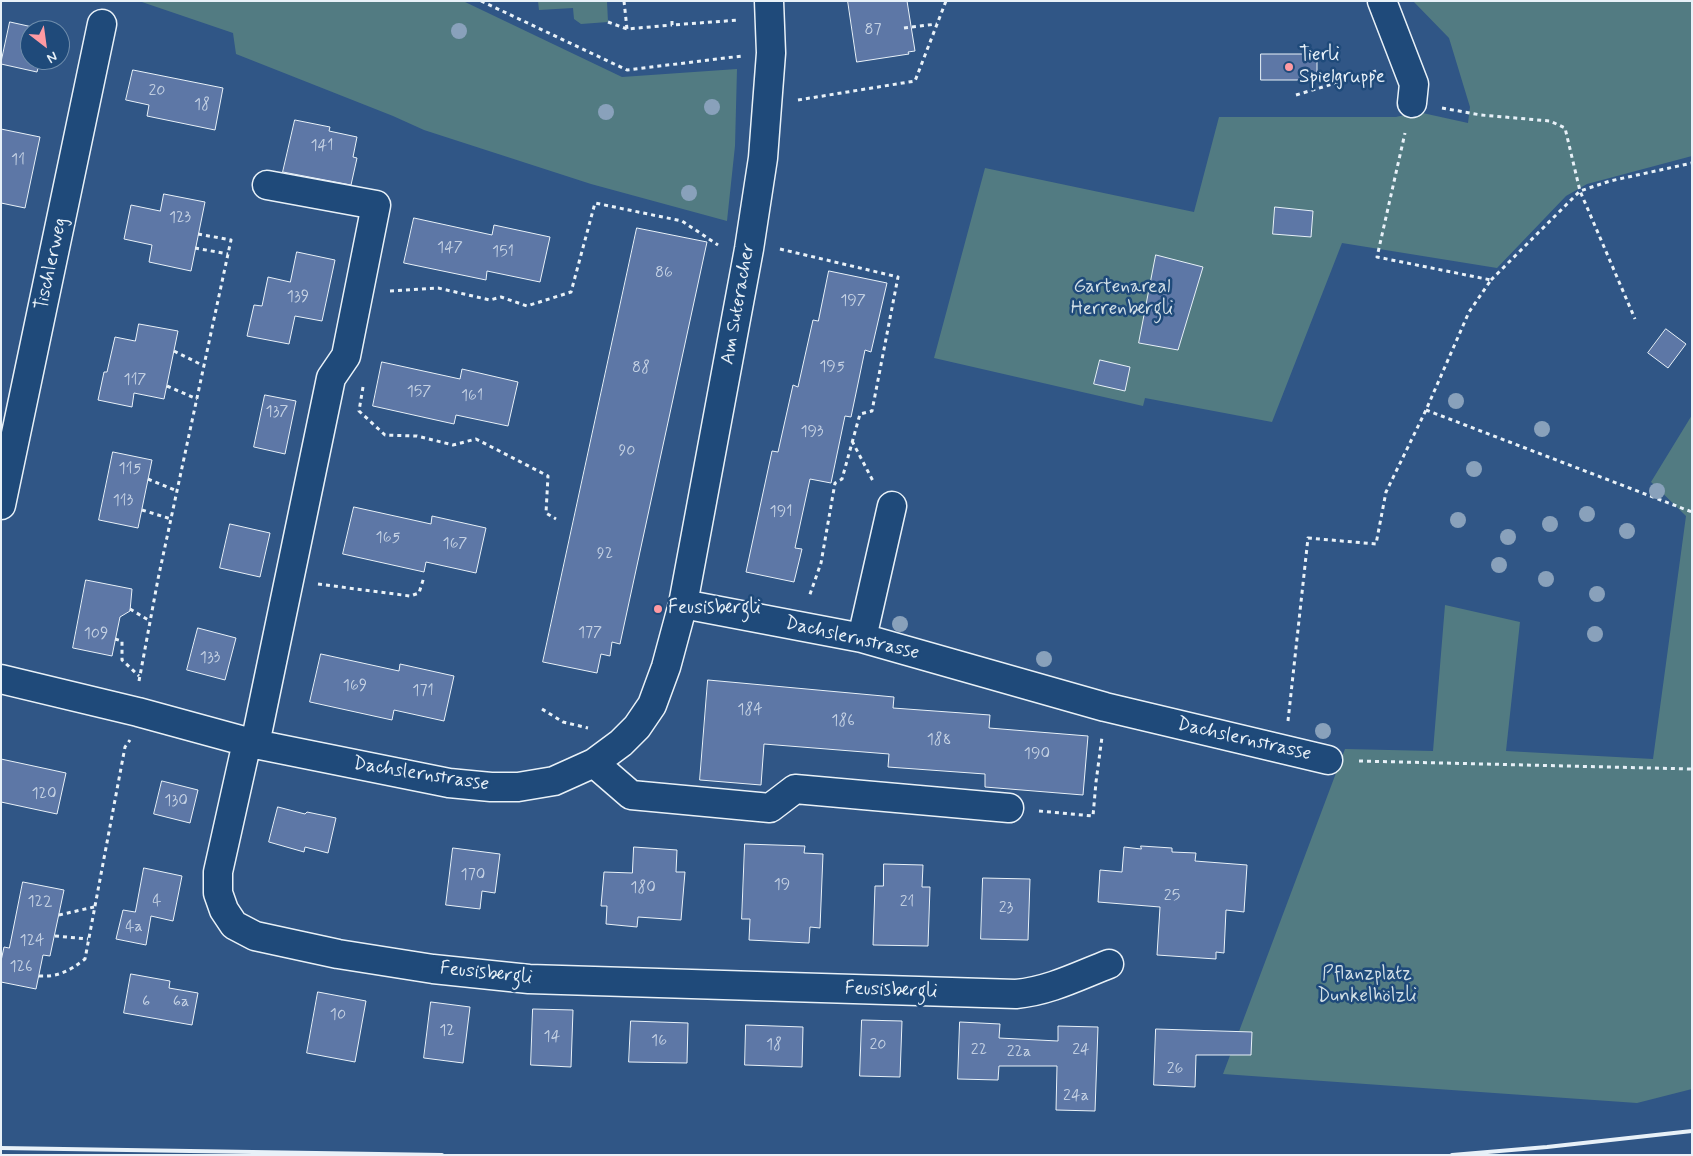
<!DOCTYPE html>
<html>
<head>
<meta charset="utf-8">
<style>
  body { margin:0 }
  #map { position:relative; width:1693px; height:1156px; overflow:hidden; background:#305686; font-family:Mynerve,sans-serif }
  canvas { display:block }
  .frame { position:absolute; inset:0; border:2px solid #e8f1f8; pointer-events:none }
  .north { position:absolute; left:20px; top:20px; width:50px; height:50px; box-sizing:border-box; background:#1f4a7a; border:1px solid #6f8dac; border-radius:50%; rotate:150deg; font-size:14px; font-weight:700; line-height:20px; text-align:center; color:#e8f1f8 }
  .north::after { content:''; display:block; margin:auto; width:18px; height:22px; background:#ff9aa2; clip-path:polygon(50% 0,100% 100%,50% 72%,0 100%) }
</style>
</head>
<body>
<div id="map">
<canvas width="1693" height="1156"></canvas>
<div class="frame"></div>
<div class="north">N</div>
</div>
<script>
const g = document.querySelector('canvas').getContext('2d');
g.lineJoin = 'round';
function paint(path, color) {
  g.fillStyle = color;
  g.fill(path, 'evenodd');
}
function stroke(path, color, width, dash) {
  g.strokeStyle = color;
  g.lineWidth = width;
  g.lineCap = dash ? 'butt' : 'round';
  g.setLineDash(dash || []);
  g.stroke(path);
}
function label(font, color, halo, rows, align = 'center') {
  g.font = font + ' Mynerve,sans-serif';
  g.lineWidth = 5;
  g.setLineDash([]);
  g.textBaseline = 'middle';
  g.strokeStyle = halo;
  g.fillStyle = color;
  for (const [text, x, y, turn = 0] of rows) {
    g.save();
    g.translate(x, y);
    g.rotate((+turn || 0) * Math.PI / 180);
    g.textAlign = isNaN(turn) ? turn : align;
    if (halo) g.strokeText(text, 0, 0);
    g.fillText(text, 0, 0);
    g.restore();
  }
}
paint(new Path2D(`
  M 139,1 L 463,1 L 622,77 L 737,69 L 735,146 L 727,221 L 591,184 L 424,130 L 393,116 L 236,54 L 233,33 Z
  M 538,1 L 607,1 L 608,22 L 581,24 L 574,19 L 573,8 L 539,10 Z
  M 1413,1 L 1692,1 L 1692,156 L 1587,184 L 1566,196 L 1497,268 L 1342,243 L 1272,422 L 1145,398 L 1143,406 L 934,358 L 985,168 L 1194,212 L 1219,117 L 1396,117 L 1418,112 L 1468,123 L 1470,107 L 1449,38 Z
  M 1692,415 L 1692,1089 L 1637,1103 L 1223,1074 L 1345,749 L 1433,751 L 1445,605 L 1520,622 L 1506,751 L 1653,759 L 1686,516 L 1651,482 Z`), '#527b82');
const building = new Path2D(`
  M 848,1 L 907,1 L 915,51 L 908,52 L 909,54 L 857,62 Z
  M 10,22 L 46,30 L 30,30 L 30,60 L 40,60 L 37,72 L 1,64 Z
  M 1261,54 L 1317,54 L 1317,80 L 1261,80 Z
  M 133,70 L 223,88 L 215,130 L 147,116 L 149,105 L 126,100 Z
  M 295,120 L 330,127 L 329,131 L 357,137 L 353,157 L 357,158 L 351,185 L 283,172 Z
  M 1,129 L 40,137 L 25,208 L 1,203 Z
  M 164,194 L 205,202 L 191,271 L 149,262 L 152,245 L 124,239 L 131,205 L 160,211 Z
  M 1275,207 L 1313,211 L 1311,237 L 1273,234 Z
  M 414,218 L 492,235 L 494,225 L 550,237 L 540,282 L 487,271 L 486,280 L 404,263 Z
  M 637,228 L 707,242 L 620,644 L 612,642 L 610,656 L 601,654 L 597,673 L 543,662 Z
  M 297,252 L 335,260 L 322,321 L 295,316 L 289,344 L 247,336 L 254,305 L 262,306 L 268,277 L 290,282 Z
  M 1156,255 L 1203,267 L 1178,350 L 1139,343 Z
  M 829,271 L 887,283 L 871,352 L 865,350 L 851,417 L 845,416 L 831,483 L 810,479 L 795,548 L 802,549 L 794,582 L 746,572 L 772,451 L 778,452 L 793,385 L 798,387 L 813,320 L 818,321 Z
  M 139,324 L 178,331 L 164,399 L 134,393 L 132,407 L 98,400 L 104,372 L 107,372 L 115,337 L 135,341 Z
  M 1666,329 L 1686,344 L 1668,368 L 1648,353 Z
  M 1100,360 L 1130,367 L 1125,391 L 1094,384 Z
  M 382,362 L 460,379 L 462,369 L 518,382 L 508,426 L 456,415 L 454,424 L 373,406 Z
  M 265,395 L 296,401 L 285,454 L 254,447 Z
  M 113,452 L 152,460 L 138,528 L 99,520 Z
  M 354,507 L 431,524 L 432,516 L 486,528 L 476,573 L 426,562 L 424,572 L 343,554 Z
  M 230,524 L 270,533 L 260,577 L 220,568 Z
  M 86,580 L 132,589 L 130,611 L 120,617 L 112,656 L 73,648 Z
  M 198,628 L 236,638 L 225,680 L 187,670 Z
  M 321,654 L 399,671 L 400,664 L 454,676 L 444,721 L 394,710 L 392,720 L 310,702 Z
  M 708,680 L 894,697 L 893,708 L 990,715 L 989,728 L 1088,736 L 1083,795 L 985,787 L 985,774 L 888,767 L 889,754 L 764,744 L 761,785 L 700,780 Z
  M 1,759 L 66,773 L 57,814 L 1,802 Z
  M 162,781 L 198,790 L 190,823 L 154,814 Z
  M 278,807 L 305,814 L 307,812 L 336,818 L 328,853 L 305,847 L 304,852 L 269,842 Z
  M 745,844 L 805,846 L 804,853 L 823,854 L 820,928 L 810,927 L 809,943 L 749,940 L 750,919 L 742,919 Z
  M 1141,846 L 1172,848 L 1172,852 L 1196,853 L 1195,861 L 1247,865 L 1244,912 L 1226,910 L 1224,953 L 1216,952 L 1216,959 L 1157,955 L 1160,907 L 1098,902 L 1100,870 L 1122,872 L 1124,847 L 1141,849 Z
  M 634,847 L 677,850 L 676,872 L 685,872 L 681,920 L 638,917 L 637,927 L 606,924 L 607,906 L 601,906 L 604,872 L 632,873 Z
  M 453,848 L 500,854 L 495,893 L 482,891 L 480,909 L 446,905 Z
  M 884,864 L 923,865 L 922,887 L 930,887 L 928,946 L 873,945 L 875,886 L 883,886 Z
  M 144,868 L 182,876 L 173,921 L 151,916 L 146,945 L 116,939 L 123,910 L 135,912 Z
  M 983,878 L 1030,879 L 1028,940 L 981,939 Z
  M 23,882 L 64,890 L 50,956 L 43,955 L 36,989 L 1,982 L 1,961 L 4,947 L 9,948 Z
  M 131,974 L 170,981 L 169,988 L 198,993 L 192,1025 L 124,1013 Z
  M 318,992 L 366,1001 L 355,1062 L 307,1053 Z
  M 431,1002 L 470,1007 L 463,1063 L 424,1058 Z
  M 533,1009 L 573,1010 L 571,1067 L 531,1065 Z
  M 862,1020 L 902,1021 L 900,1077 L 860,1076 Z
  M 631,1021 L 688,1023 L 687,1063 L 629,1062 Z
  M 960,1022 L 1000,1024 L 999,1038 L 1058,1041 L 1058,1026 L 1098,1027 L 1095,1111 L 1056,1110 L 1057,1066 L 999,1066 L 998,1080 L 958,1079 Z
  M 746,1025 L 803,1027 L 802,1067 L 745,1065 Z
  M 1156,1029 L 1252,1032 L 1251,1055 L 1196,1055 L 1195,1087 L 1154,1085 Z`);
paint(building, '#5d77a6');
stroke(building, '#e8f1f8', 1);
const minor = new Path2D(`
  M 1382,1 L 1414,84 L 1412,103
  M 1,505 L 102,24
  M 683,604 L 862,638 L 1105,707 L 1328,760
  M 862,638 L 892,506
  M 1,679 L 138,712 L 255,744 L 449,783 L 491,787 L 518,787 L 554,781 L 594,763 L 621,743 L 637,727 L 652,705 L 666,667 L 683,604 L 749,249 L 763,158 L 771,53 L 769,1
  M 247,742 L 218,872 L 218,893 L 224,910 L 234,925 L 255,936 L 338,954 L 433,969 L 529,979 L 1016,994 C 1049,991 1078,976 1109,964
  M 255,744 L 331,378 L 346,356 L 376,205 L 267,185
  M 594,763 L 631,795 L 770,808 L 795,789 L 1009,808`);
stroke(minor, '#e8f1f8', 31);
stroke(new Path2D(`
  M 481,1 L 627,70 L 742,56
  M 624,1 L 627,29
  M 672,21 L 672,25 L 739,20
  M 608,22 L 627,29 L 672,25
  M 904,28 L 937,24
  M 1296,95 L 1376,71
  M 798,100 L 915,81 L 946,1
  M 1442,108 L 1481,115 L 1550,121 L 1565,128 L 1580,191 L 1635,319
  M 195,248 L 228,254
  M 780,249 L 898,277 L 872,411 L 860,414 L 842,479 L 835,483 L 821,563 L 809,597
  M 1491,280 L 1580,191 L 1610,181 L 1692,163
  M 390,291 L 438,288 L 490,300 L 501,297 L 527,306 L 571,292 L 595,203 L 682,221 L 718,245
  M 174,351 L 204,366
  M 167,386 L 197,399
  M 363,387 L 359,411 L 385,435 L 417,436 L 453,445 L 476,439 L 548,476 L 546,513 L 556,519
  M 1426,410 L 1692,512
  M 852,441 L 873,481
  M 148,479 L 177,491
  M 142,510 L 171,519
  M 318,584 L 410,596 L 419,593 L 424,577
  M 130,609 L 150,621
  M 115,639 L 122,641 L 122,660 L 139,676
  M 139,681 L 158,579 L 231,240 L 198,234
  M 542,709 L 563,722 L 588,728
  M 1288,721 L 1308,538 L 1376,544 L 1386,492 L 1426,410 L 1469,312 L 1491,280 L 1377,257 L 1405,133
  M 1359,761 L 1692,769
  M 1039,811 L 1093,816 L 1096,782 L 1102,737
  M 59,915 L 94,907
  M 55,936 L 88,939
  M 39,976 C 59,977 69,971 85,959 L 125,747 L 130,740`), '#e8f1f8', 3, [4, 4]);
stroke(minor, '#1f4a7a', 28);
stroke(new Path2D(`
  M 1,1148 L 442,1155
  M 1452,1155 L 1547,1147 L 1692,1131`), '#e8f1f8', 4);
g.fillStyle = '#89a1bb';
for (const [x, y] of [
  [459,31],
  [712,107],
  [606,112],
  [689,193],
  [1456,401],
  [1542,429],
  [1474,469],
  [1657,491],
  [1587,514],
  [1458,520],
  [1550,524],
  [1627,531],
  [1508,537],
  [1499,565],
  [1546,579],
  [1597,594],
  [900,624],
  [1595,634],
  [1044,659],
  [1323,731]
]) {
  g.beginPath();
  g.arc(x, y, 8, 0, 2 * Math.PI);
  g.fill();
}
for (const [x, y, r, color] of [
  [1289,67,5,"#ff9aa2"],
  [658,609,5,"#ff9aa2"]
]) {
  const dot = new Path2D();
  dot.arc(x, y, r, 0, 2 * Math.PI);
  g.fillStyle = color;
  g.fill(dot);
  stroke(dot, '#1f4a7a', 2);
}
label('16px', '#c5d2e4', null, [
  ["87",873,31],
  ["20",157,92],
  ["18",202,106],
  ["141",322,147],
  ["11",18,161],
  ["123",180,219],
  ["147",450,249],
  ["151",503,253],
  ["86",664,274],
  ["139",298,298],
  ["197",853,302],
  ["195",832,368],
  ["88",641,369],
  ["117",135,381],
  ["157",419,393],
  ["161",472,397],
  ["137",277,413],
  ["193",812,433],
  ["90",627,452],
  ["115",130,470],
  ["113",123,502],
  ["191",781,513],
  ["165",388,539],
  ["167",455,545],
  ["92",605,555],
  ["177",590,634],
  ["109",96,635],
  ["133",210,659],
  ["169",355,687],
  ["171",423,692],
  ["184",750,711],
  ["186",843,722],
  ["188",939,741],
  ["190",1037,755],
  ["120",44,795],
  ["130",176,802],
  ["170",473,876],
  ["19",782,886],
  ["180",643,889],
  ["25",1172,897],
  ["4",157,902],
  ["122",40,903],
  ["21",907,903],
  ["23",1006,909],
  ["4a",134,928],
  ["124",32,942],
  ["126",21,968],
  ["6",146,1003],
  ["6a",181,1003],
  ["10",338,1016],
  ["12",447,1032],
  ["14",552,1038],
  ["16",659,1042],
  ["18",774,1046],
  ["20",878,1046],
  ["22",979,1051],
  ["24",1081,1051],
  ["22a",1019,1053],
  ["26",1175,1070],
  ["24a",1076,1097]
]);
label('19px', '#e8f1f8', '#1f4a7a', [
  ["Tierli",1299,56],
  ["Spielgruppe",1299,78],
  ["Feusisbergli",668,609]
], 'left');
label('19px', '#e8f1f8', '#1f4a7a', [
  ["Tischlerweg",52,264,-78],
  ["Am Suteracher",739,304,-80],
  ["Dachslernstrasse",852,639,13],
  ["Dachslernstrasse",1244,740,13],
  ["Dachslernstrasse",421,775,9],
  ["Feusisbergli",486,974,6],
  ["Feusisbergli",891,991,2]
]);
label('19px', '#d2dfe6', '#1f4a7a', [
  ["Gartenareal",1122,288],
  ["Herrenbergli",1122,310],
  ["Pflanzplatz",1367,975],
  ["Dunkelhölzli",1367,997]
]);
</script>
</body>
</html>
